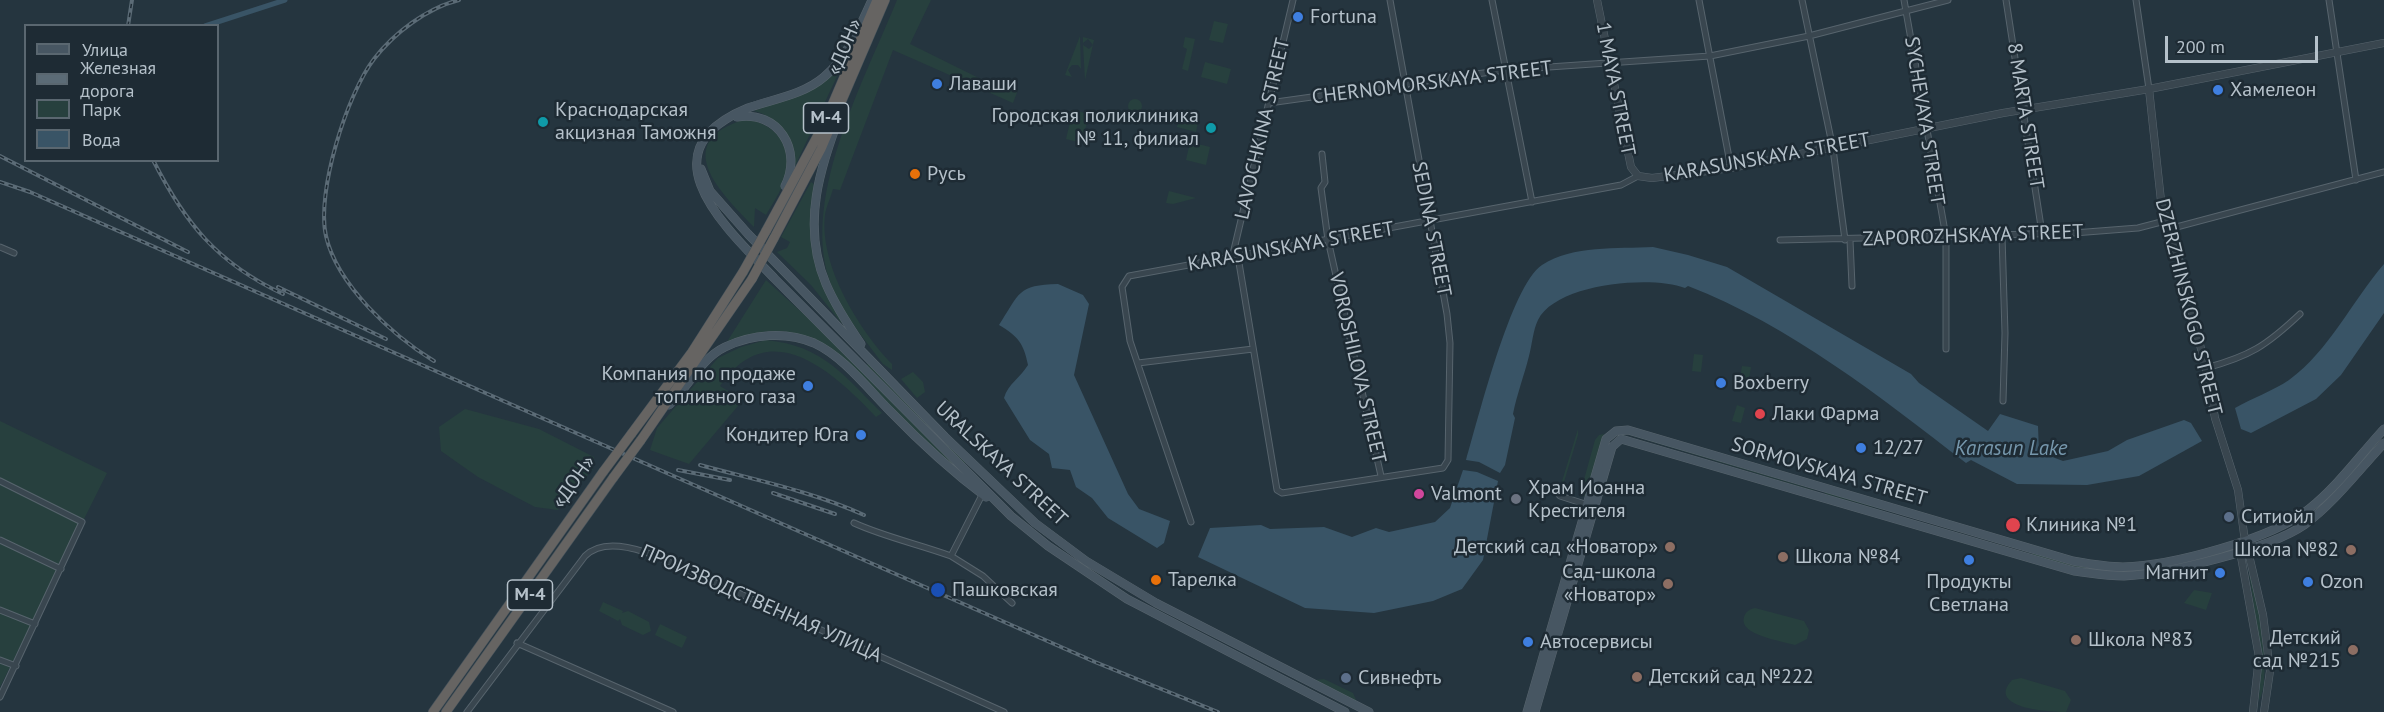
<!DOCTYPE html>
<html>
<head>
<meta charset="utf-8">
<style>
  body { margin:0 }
  #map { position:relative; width:2384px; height:712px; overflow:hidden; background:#25353f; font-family:"PT Sans",sans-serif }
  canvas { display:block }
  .legend { position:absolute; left:24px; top:24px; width:195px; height:138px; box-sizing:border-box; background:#1e2b34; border:2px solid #5a6770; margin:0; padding:8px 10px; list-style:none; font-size:18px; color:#b5c1ca }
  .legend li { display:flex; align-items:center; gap:12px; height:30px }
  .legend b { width:30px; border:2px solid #5a6770 }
  .scale { position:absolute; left:2165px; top:36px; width:153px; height:27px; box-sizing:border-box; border:3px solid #b5c1ca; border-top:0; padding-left:8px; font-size:18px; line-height:21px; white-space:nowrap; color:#b5c1ca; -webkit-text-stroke:4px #1e2b34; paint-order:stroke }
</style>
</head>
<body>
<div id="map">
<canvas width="2384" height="712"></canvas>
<ul class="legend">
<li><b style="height:8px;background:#475662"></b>Улица</li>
<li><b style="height:8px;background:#5b6b76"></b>Железная дорога</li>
<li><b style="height:16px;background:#27403e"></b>Парк</li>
<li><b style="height:16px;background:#395466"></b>Вода</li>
</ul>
<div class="scale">200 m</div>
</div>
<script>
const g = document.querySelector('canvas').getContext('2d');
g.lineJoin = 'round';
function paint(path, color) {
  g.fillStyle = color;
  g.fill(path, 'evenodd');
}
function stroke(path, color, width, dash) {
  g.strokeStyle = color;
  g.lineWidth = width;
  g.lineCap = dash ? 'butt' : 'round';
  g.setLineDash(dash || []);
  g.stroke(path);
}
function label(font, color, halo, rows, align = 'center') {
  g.font = font + ' "PT Sans",sans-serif';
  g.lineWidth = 5;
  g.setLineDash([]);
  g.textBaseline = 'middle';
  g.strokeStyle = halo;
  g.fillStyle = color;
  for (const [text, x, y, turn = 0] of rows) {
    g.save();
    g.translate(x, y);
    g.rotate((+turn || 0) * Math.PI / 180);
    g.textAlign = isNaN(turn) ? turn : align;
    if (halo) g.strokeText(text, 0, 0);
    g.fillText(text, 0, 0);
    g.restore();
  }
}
paint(new Path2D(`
  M 897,0 L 931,0 L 910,44 L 1007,92 L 1011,87 L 1018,90 L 1013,103 L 893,50 L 840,190 L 833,189 C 831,197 826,207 825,215 C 819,265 859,330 892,364 L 892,370 L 883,364 C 863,337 840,311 829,279 C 802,194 865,79 897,0 Z
  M 1214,21 L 1228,24 L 1223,43 L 1209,40 Z
  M 1080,36 L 1081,69 L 1078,65 L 1072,65 L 1068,70 L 1072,77 L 1065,75 Z
  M 1083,37 L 1094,40 L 1085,80 L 1083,45 L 1089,49 L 1093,45 L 1088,39 L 1083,43 Z
  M 1185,37 L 1195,39 L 1188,71 L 1182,69 L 1187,49 L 1183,47 Z
  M 847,55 L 795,166 C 793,142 780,117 754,111 L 814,88 Z
  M 1205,62 L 1231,69 L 1227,84 L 1201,77 Z
  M1128 106a7 7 0 1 1 14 0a7 7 0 1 1-14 0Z
  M 1073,110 L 1089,114 L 1082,143 L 1066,139 Z
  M 1180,113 L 1199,117 L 1196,132 L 1177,127 Z
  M 746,119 C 772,123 793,143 787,172 C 784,187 774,201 766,215 L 755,208 L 754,227 C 721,193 668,142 746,119 Z
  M 1190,142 L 1210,147 L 1206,165 L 1186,160 Z
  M 811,182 L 814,184 L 811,212 L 817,269 L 842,324 L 811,285 L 777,252 L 787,248 L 790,242 L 781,237 Z
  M 1169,191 L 1196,198 L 1173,204 L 1166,203 Z
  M 766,280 L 851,357 L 949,457 L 954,466 L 811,338 C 781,326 753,330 725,345 Z
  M 766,340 C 824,346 843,375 882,413 L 876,417 C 833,372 770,313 720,386 L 743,400 L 689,464 L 650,450 L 657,428 L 718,358 L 741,347 Z
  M 1694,354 L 1703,355 L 1701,372 L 1692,371 Z
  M 871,364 L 966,461 L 964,464 L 864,365 Z
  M 1742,366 L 1751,367 L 1748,385 L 1739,384 Z
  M 913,372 L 923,382 L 925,392 L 917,398 L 901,379 Z
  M 1737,405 L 1745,408 L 1741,423 L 1732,421 Z
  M 465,409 L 539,429 L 594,457 L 593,469 L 558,510 L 535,507 L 478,477 L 441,451 L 439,427 Z
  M 0,421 L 107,473 L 0,687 Z
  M 1578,429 L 1578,435 L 1561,492 L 1559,491 Z
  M 1604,434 L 1586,497 L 1580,494 L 1595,440 L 1599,435 Z
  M 1630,435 L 1630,434 L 1814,490 L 1812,490 Z
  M 1824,492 L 1894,512 L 1895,513 L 1826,494 Z
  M 2033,553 L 2074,564 L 2108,570 L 2218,553 C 2183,562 2146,574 2109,572 C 2083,570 2057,562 2032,556 Z
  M 2248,566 C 2258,590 2273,679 2259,701 L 2261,655 Z
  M 2194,590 L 2212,593 L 2206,610 L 2184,603 Z
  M 603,602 L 623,611 L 622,613 L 628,611 L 649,622 L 651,631 L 643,635 L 622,625 L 620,619 L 618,621 L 599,611 Z
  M 1755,608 L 1804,621 L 1809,630 L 1807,639 L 1795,645 C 1782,641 1738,635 1744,617 C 1746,611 1750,609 1755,608 Z
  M 660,624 L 687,637 L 682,648 L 655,635 Z
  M 2021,678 L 2065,691 L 2071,700 L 2066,712 C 2052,712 1985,709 2012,680 Z
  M 1324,679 L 1353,693 L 1357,702 L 1315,680 Z`), '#27403e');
paint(new Path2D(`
  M 1653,247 L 1688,255 L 1727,267 L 1911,374 L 1919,383 L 1988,431 L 2000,414 L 2038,426 L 2039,452 L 2063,461 L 2108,451 L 2127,440 L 2184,420 L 2191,423 L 2202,441 L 2139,476 L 2087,485 L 2017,484 L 1971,460 L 1966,463 C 1879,396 1791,326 1688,286 L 1685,288 C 1652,275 1556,283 1538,320 C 1533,330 1532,345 1529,356 C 1524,376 1517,394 1513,414 L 1515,418 L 1505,465 L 1500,473 L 1479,462 L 1466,460 C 1478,420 1511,285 1542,265 C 1573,245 1617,249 1653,247 Z
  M 2384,264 L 2384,313 L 2341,375 L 2316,399 L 2251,433 L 2241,429 L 2235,408 C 2252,398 2273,391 2289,380 C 2329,351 2352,301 2384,264 Z
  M 1058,284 L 1083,295 L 1089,304 L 1074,375 L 1128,494 L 1139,509 L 1170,521 L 1164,543 L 1157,548 L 1108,518 L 1092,498 L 1076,487 L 1070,470 L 1052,468 L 1049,454 L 1030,440 L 1004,398 C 1008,384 1020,378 1028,365 C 1024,344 1018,336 999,325 C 1020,293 1017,285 1058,284 Z
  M 1463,470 L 1477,472 L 1498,481 L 1483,560 L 1462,589 L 1433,601 L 1374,613 L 1305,608 L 1198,557 L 1210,528 L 1261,525 L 1270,529 L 1324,527 L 1352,537 L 1376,528 L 1389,532 L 1435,522 L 1450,508 Z`), '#395466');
stroke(new Path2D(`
  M 205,26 L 285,0`), '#395466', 5);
const minor = new Path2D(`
  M 1492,0 L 1532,202
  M 1699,0 L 1731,168
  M 1802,0 L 1833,149 L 1845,240
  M 1904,0 L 1946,237 L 1946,349
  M 2006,0 L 2042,233
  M 2136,0 L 2149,89
  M 2329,0 L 2356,180
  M 1269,103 L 1505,70 L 1710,56 L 1809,36 L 1948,0
  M 1322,154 L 1325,182 L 1321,188 L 1328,240 L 1381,476
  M 2169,229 L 2384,172
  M 2002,236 L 2005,333 L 2003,401
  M 1780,240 L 2074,233 L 2138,228 L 2165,221
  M 1850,240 L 1852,286
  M 0,247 L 14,253
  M 1238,257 L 1277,490 L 1282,493 L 1443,468 L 1448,460 L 1450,343 L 1447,314 L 1390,0
  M 1232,258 L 1293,0
  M 1138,363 L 1253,349
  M 2206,368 C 2250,356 2266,346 2300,314
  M 0,481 L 82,522 L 0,697
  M 1553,488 L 1560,496 L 1588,505
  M 1191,522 L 1130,341 L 1122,287 L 1129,276 L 1621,185 L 1638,176
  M 854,523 C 885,537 918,544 951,556 L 982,495
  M 0,540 L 61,569
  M 951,556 L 983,576 L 1012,603
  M 0,610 L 35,624
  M 517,643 L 673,712
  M 0,660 L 16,666
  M 467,712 L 585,556 C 603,538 635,548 656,556 L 1004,712`);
const tertiary = new Path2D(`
  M 1597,0 L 1631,167 L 1638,176 L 1652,178 L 1731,168 L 2003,113 L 2149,89 L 2384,43
  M 2149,89 L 2162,210 L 2179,259 L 2205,365 L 2215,418 L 2238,490 L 2244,534 L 2263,615 L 2270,671 L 2264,712
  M 2245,540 L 2240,551 L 2259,657 L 2253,712`);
const secondary = new Path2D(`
  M 872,0 C 860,26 847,58 824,77 C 803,95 773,99 748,108 C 641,152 727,229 775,279 L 1011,516 L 1048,546 L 1127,599 L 1345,712
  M 842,110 C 820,166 801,225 826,284 C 835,305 848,325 861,344
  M 737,117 C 778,110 803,150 785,186
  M 701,169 L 710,191 L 748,234 L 945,437 L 1035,523 L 1086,561 L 1156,603 L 1369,712
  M 669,405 C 688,388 700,359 725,347 C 752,334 786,331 814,343 C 844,357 868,389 891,412 C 920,442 953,472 986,497
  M 1527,712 L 1606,439 L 1616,431 L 1628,430 L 2073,561 C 2090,564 2106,567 2123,567 C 2171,566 2272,539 2309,509 C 2337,487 2360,455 2384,429
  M 1535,712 L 1612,447 L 1621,439 L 2074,571 C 2091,573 2107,576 2124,576 C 2168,574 2269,549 2304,525 C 2334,503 2359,470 2384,443`);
const trunk = new Path2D(`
  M 766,231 L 824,124 L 877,0
  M 774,238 L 821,149 L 885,0
  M 632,433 L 692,352 L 743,272
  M 641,440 L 752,279
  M 433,712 L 603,472
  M 446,712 L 613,478`);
stroke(minor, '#57646d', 7);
stroke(tertiary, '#57646d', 8);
stroke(secondary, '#57646d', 9);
stroke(trunk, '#44515a', 10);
stroke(minor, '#39464f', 5);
stroke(tertiary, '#39464f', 7);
stroke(secondary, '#475662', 8);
stroke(trunk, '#666462', 9);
const rail = new Path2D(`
  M 128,26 L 132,0
  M 0,156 L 188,252
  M 153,160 C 185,223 217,263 283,294
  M 0,182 L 30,192 L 1095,662 L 1218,712
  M 278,287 L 386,339
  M 434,361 C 393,336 337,285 326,236 C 316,192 347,94 374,59 C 394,33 427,8 459,0
  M 700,465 C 755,480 811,491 864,515
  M 678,470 L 730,480
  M 773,493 L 835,514`);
stroke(rail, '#5b6b76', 4);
stroke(rail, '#1e2b34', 1.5, [4.5]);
const trunkBridge = new Path2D(`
  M 743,272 L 766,231
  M 752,279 L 774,238
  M 603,472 L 632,433
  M 613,478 L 641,440`);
stroke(trunkBridge, '#44515a', 10, []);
stroke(trunkBridge, '#666462', 9);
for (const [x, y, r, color] of [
  [1298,17,6,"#3f7fe0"],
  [937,84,6,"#3f7fe0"],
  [2218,90,6,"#3f7fe0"],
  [543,122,6,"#0f9aa8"],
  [1211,128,6,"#0f9aa8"],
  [915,174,6,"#e8710a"],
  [1721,383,6,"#3f7fe0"],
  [808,386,6,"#3f7fe0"],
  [1760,414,6,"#e0444e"],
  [861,435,6,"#3f7fe0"],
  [1861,448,6,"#3f7fe0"],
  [1419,494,6,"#d1479c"],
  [1516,499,6,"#6b7280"],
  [2229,517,6,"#5c6f8a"],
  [2013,525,8,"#e0444e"],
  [1670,547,6,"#8d6e63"],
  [2351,550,6,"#8d6e63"],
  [1783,557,6,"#8d6e63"],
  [1969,560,6,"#3f7fe0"],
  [2220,573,6,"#3f7fe0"],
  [1156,580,6,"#e8710a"],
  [2308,582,6,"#3f7fe0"],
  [1668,584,6,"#8d6e63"],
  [938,590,8,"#1a4fb4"],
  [2076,640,6,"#8d6e63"],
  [1528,642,6,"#3f7fe0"],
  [2353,650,6,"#8d6e63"],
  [1637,677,6,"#8d6e63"],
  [1346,678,6,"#5c6f8a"]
]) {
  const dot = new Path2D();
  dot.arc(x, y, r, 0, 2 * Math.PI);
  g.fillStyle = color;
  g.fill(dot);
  stroke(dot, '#1e2b34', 2);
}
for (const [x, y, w] of [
  [826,118,45],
  [530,595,45]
]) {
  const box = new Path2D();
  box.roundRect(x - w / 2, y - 15, w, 30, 4.5);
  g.fillStyle = '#1e2b34';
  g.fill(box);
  stroke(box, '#b5c1ca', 1.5);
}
label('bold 18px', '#b5c1ca', null, [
  ["М-4",826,118],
  ["М-4",530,595]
]);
label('20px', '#b5c1ca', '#1e2b34', [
  ["Fortuna",1310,17],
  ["Лаваши",949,84],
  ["Хамелеон",2230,90],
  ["Краснодарская",555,110],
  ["акцизная Таможня",555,133],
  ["Городская поликлиника",1199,116,"right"],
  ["№ 11, филиал",1199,139,"right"],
  ["Русь",927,174],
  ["Компания по продаже",796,374,"right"],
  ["топливного газа",796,397,"right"],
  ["Boxberry",1733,383],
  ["Лаки Фарма",1772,414],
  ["Кондитер Юга",849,435,"right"],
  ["12/27",1873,448],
  ["Храм Иоанна",1528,488],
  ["Крестителя",1528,511],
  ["Valmont",1431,494],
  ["Ситиойл",2241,517],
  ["Клиника №1",2026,525],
  ["Детский сад «Новатор»",1658,547,"right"],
  ["Школа №82",2339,550,"right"],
  ["Школа №84",1795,557],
  ["Сад-школа",1656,572,"right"],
  ["«Новатор»",1656,595,"right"],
  ["Магнит",2208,573,"right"],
  ["Тарелка",1168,580],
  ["Продукты",1969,582,"center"],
  ["Светлана",1969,605,"center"],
  ["Ozon",2320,582],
  ["Пашковская",952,590],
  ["Детский",2341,638,"right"],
  ["сад №215",2341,661,"right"],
  ["Школа №83",2088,640],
  ["Автосервисы",1540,642],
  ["Детский сад №222",1649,677],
  ["Сивнефть",1358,678]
], 'left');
label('20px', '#b5c1ca', '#1e2b34', [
  ["«ДОН»",845,47,-67],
  ["CHERNOMORSKAYA STREET",1432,83,-7],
  ["1 MAYA STREET",1615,89,79],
  ["8 MARTA STREET",2025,116,81],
  ["SYCHEVAYA STREET",1924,121,81],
  ["LAVOCHKINA STREET",1263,129,-77],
  ["KARASUNSKAYA STREET",1767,158,-10],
  ["SEDINA STREET",1431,229,79],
  ["ZAPOROZHSKAYA STREET",1973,236,-2],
  ["KARASUNSKAYA STREET",1291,247,-10],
  ["DZERZHINSKOGO STREET",2188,307,76],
  ["VOROSHILOVA STREET",1357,368,77],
  ["URALSKAYA STREET",1001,464,43],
  ["SORMOVSKAYA STREET",1829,472,16],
  ["«ДОН»",574,482,-55],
  ["ПРОИЗВОДСТВЕННАЯ УЛИЦА",761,604,24]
]);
label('italic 21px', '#7697ac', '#1e2b34', [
  ["Karasun Lake",2011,449]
]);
</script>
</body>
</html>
